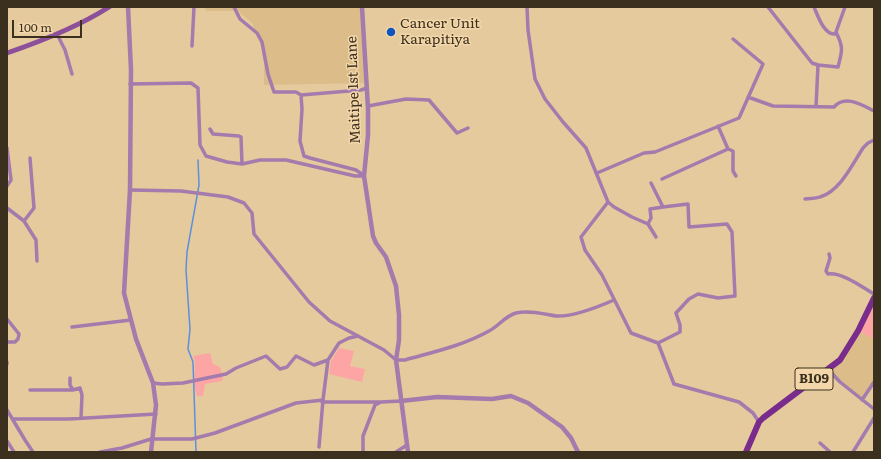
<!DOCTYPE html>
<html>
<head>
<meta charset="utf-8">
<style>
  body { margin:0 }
  #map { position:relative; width:881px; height:459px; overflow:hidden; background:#e5ca9d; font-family:Literata,serif }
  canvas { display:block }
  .frame { position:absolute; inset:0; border:8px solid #3b301e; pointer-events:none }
  .scale { position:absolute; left:12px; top:20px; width:70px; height:18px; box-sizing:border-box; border:2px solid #3b301e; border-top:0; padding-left:5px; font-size:12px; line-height:14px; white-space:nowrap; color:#3b301e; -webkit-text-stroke:3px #f3d7aa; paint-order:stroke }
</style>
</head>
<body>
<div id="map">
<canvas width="881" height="459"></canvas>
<div class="frame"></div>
<div class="scale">100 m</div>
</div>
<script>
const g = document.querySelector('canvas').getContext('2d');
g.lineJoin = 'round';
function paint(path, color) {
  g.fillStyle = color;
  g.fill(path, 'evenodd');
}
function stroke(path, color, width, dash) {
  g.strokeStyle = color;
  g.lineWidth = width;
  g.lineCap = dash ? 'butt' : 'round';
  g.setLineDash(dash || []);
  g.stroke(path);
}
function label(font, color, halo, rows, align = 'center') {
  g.font = font + ' Literata,serif';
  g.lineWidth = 3;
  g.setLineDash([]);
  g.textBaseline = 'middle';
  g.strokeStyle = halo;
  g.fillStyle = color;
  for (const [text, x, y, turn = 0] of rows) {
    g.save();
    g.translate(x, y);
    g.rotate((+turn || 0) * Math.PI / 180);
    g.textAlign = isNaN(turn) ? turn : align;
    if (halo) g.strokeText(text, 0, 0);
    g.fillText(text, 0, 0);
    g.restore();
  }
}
paint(new Path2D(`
  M 204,7 L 362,7 L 367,83 L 264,85 L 264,64 L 261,46 L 252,23 L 238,11 L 206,11 Z
  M 858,331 L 874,339 L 874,382 L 862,400 L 828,369 L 831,367 Z`), '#dcbd89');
paint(new Path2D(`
  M 874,298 L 874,339 L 858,331 Z
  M 339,348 L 354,351 L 350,366 L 365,369 L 362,382 L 329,374 L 331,361 Z
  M 210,353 L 213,364 L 220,367 L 223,377 L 222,381 L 205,384 L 203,396 L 197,396 L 194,385 L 195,362 L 193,356 Z`), '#fda5a5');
stroke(new Path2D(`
  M 196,452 L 193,362 L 188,349 L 190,329 L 186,270 L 187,252 L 199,185 L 198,160`), '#5e8fde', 1.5);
stroke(new Path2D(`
  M 234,7 L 240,19 L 257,33 L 262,42 L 268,74 L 274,92 L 296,92 L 301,95 L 302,109 L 300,141 L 304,156 L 310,158 L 356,170 L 363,175
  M 527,7 L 528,30 L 535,79 L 545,99 L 563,122 L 586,148 L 608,202 L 581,237 L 585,250 L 602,275 L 631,333 L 658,343 L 674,384 L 739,402 L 753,413 L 759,422
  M 768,7 L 812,63 L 818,65 L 816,107
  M 814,7 C 818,16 824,35 835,34 L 836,32 L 845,7
  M 57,34 L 65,50 L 72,74
  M 192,46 L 194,7
  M 818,65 L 838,67 C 842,51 844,48 836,32
  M 130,84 L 191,83 L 198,88 L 200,145 L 206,156 L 227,162 L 242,164 L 260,160 L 286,160 L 355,176 L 364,176
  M 301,95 L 361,90 L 367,88
  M 748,97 L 773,106 L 834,107 C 845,94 862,105 874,111
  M 368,106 L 406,99 L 429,100 L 457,133 L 468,128
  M 210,129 L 213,134 L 239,136 L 241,137 L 242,164
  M 7,148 L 11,180 L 7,186
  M 728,149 L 733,151 L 733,171 L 736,176
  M 597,173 L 644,153 L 655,152 L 739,118 L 763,64 L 733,39
  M 662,179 L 728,149 L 718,126
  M 651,183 L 663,207 L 688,204 L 689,227 L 727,224 L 732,232 L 735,296 L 718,298 L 698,294 L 689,299 L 676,313 L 680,325 L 680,332 L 658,343
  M 130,190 L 181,191 L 228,197 L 244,203 L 252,213 L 254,234 L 309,302 L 330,321 L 384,350 L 396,360 L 405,360 C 433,352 462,346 489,331 C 499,326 505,316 516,313 C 529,310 543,314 556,316 C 574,317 598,307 614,300
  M 805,199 C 810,198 815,199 820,197 C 840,191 852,165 863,148 L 868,143 L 874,140
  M 608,202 L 614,207 L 632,217 L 648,224 L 656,237
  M 7,208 L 24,221 L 36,240 L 37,261
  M 24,221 L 34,208 L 30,158
  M 648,224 L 651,218 L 650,209 L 663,207
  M 829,254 L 830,258 L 826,271 L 828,274 C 842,272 862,287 874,294
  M 7,319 L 19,334 L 18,339 L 15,342 L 7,342
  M 72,327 L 131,320
  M 7,362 L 7,364
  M 828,369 L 840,382 L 874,409
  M 70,378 L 70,385 L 73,390 L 80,388 L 82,395 L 81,418
  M 153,383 L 162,384 L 183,383 L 226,374 L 236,368 L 266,356 L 280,369 L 287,367 L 296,356 L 314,365 L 328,360
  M 30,390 L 73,390
  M 862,400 L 874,382
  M 322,402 L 380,402
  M 7,410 L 25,440 L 33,452
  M 13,419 L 69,419 L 156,414
  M 7,441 L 14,452
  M 820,443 L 830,452
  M 319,447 L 323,400 L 328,360 L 339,343 L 349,338 L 358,336
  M 100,452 L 122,448 L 151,439 L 192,439 L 215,433 L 296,403 L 323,400
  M 363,452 L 363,436 L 375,405 L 381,402 L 401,401
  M 396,452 L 407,445
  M 853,452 L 874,418`), '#a37bad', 3.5);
stroke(new Path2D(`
  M 128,7 L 131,70 L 130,190 L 124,293 L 136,339 L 153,383 L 156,405 L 151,452
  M 362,7 L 368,108 L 368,135 L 364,176 L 373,236 L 376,243 L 386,257 L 396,286 L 399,315 L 399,340 L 396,360 L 408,452
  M 401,401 L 437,397 L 492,399 L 511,396 L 528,403 L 562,427 L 571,438 L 578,452`), '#a37bad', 4.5);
stroke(new Path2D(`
  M 7,53 C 42,41 78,27 109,7`), '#8c509a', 5);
stroke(new Path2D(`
  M 746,452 L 759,422 L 763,418 L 840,360 L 858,331 L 874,298`), '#7a2c8c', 6);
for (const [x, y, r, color] of [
  [391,32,5,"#0f55c0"]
]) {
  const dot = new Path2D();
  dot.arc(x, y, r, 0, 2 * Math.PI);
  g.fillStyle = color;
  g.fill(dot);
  stroke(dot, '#f3d7aa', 1.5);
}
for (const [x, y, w] of [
  [814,379,38]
]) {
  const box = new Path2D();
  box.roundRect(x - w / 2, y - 11, w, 22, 3);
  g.fillStyle = '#f3d7aa';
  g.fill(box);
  stroke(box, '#3b301e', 1);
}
label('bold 13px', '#3b301e', null, [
  ["B109",814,379]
]);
label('14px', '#3b301e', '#f3d7aa', [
  ["Cancer Unit",400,24],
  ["Karapitiya",400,40]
], 'left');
label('14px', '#3b301e', '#f3d7aa', [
  ["Maitipe 1st Lane",354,90,-92]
]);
</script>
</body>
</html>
